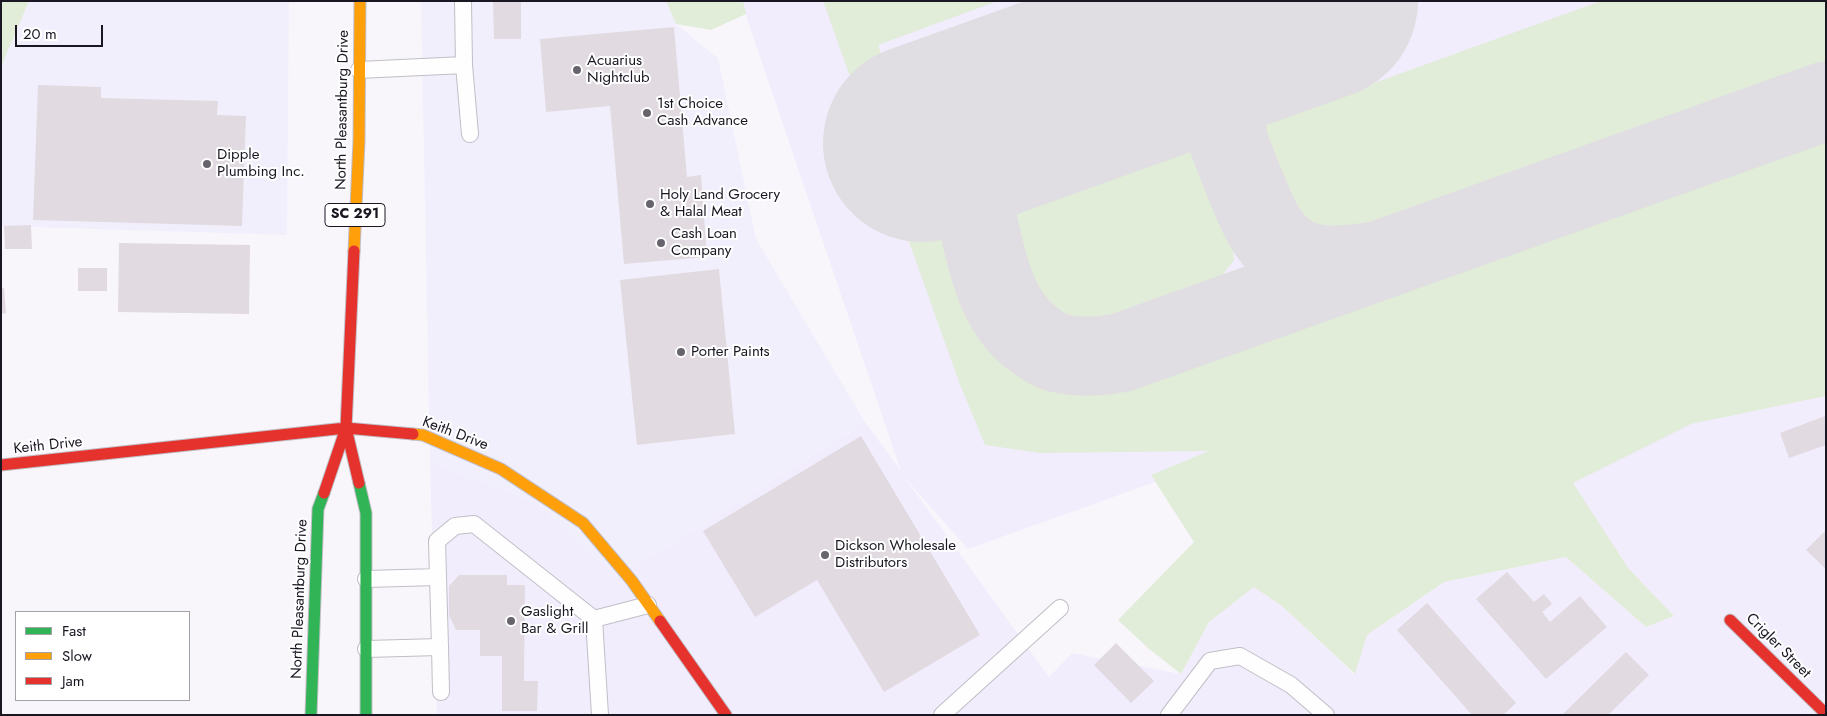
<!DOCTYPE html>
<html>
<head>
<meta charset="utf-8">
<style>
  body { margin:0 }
  #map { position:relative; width:1827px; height:716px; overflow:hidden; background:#f8f6fb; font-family:Jost,sans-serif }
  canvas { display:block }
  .frame { position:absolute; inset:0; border:2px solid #1a1622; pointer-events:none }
  .legend { position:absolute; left:15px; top:611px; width:175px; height:90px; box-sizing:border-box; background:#fff; border:1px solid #a3a2a7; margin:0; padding:6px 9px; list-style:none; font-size:15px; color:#1a1622 }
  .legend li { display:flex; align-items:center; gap:10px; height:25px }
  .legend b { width:25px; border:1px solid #a3a2a7 }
  .scale { position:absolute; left:15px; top:25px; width:88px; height:22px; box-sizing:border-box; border:2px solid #1a1622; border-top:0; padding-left:6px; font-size:15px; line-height:18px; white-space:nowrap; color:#1a1622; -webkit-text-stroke:4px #fff; paint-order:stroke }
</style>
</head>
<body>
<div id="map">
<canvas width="1827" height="716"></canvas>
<div class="frame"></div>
<ul class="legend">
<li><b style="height:6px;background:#30b455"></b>Fast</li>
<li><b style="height:6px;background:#ff9f0a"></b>Slow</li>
<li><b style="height:6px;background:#e5322d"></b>Jam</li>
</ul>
<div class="scale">20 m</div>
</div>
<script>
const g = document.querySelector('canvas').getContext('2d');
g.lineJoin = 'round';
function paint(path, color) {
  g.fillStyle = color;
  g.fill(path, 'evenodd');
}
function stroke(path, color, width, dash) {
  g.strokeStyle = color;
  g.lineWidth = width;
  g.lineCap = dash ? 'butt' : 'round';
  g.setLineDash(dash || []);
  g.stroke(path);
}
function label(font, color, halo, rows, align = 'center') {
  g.font = font + ' Jost,sans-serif';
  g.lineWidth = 4;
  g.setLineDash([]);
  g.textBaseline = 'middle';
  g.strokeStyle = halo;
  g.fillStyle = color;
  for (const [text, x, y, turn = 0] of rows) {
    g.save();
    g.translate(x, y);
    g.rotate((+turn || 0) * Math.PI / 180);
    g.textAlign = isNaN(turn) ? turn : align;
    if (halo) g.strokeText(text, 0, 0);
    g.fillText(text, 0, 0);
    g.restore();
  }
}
paint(new Path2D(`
  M 29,1 L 289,1 L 287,235 L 1,226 L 1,67 Z
  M 421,1 L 666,1 L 676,24 L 718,58 L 756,239 L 865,422 L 658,553 L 616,575 L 535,502 L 430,462 Z`), '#f2effd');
paint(new Path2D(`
  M 741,1 L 1826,1 L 1826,381 L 1734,414 L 1826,396 L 1826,715 L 437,715 L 430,462 L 535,502 L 616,575 L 658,553 L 865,422 L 901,471 ZM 1465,371 L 1649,444 L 1572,483 L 1629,569 L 1674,616 L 1646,627 L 1566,557 L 1444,582 L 1367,635 L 1354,674 L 1283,607 L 1254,587 L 1209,622 L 1181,674 L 1072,653 L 1049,677 L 905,478 L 968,549 Z`), '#f2edfd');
paint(new Path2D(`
  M 29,1 L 1,67 L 1,2 Z
  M 666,1 L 743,1 L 746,14 L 711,30 L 676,24 Z
  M 823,1 L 998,1 L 878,45 L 968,294 L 987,332 L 1017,364 L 1051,382 L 1095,386 L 1826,126 L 1826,396 L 1691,424 L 1573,483 L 1629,569 L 1674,616 L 1646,627 L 1566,557 L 1444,582 L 1367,635 L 1355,674 L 1283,607 L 1254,587 L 1209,622 L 1181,674 L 1148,648 L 1118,620 L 1194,542 L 1151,475 L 1209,451 L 1040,453 L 985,445 L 959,382 Z
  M 1601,1 L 1826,1 L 1826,71 L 1359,238 C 1351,240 1340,243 1332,242 C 1278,231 1262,173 1255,126 Z
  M 1196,147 L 1215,173 L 1229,209 L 1234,260 L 1217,282 L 1168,307 L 1090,327 L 1057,320 L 1026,290 L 1012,257 L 1004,215 Z`), '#e1ecd9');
stroke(new Path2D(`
  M 1291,11 C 1273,22 1252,32 1241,51 C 1226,76 1222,114 1229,143 C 1234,158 1241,174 1247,189 C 1257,214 1268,242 1293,256 C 1319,270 1347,265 1375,261
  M 1027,106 C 1009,118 990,130 981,150 C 969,180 975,210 982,240 C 991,278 1002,318 1036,341 C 1044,347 1054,353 1063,354 C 1083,358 1101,356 1120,353 L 1826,101`), '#e0dee2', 79);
stroke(new Path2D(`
  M 922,143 L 1319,1`), '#e0dee2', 198);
paint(new Path2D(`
  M 493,2 L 521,2 L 521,39 L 494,39 Z
  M 674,27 L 687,177 L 701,175 L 707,257 L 624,264 L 610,106 L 546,112 L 540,39 Z
  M 38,85 L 101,87 L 101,98 L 218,101 L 217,115 L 246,116 L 242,226 L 33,220 Z
  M 31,225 L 32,249 L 5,249 L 4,226 Z
  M 119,243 L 250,245 L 249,314 L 118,312 Z
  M 78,268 L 107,268 L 107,291 L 78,291 Z
  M 719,269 L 735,434 L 637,445 L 620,280 Z
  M 1,288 L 4,288 L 6,313 L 1,314 Z
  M 1825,416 L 1826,445 L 1789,458 L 1780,433 Z
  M 861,436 L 980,635 L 884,692 L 817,580 L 755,617 L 703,531 Z
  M 1826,530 L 1826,569 L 1806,550 Z
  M 1507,572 L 1534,602 L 1544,594 L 1552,604 L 1542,612 L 1550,622 L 1580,596 L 1607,627 L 1546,679 L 1476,599 Z
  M 459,575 L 507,575 L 507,585 L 525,585 L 524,681 L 538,681 L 537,711 L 502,711 L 502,656 L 480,656 L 480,630 L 456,630 L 449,615 L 449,586 Z
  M 1427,603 L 1516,703 L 1503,715 L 1472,715 L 1397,630 Z
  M 1116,643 L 1154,681 L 1131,703 L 1094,665 Z
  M 1626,652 L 1649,675 L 1608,715 L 1562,715 Z`), '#e2dae1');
const lane = new Path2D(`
  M 463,1 L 464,65 L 470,134
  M 359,70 L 464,65
  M 438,577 L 437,541 L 455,526 L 474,524 L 594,619 L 600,715
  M 366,579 L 438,577 L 440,647
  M 594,619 L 648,605
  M 366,649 L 440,647 L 441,692
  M 942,715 L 1060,608
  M 1169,715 L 1210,661 L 1240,656 L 1291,685 L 1326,715`);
const fast = new Path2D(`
  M 359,483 L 366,513 L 366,715
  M 311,715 L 318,509 L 324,493`);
const slow = new Path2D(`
  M 354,251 L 359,141 L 360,1
  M 413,434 L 423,435 L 501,469 L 583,523 L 632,581 L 660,621`);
const jam = new Path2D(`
  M 354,251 L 346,428 L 359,483
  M 1,465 L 346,428 L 413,434
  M 324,493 L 346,428
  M 1730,620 L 1826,714
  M 660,621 L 726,715`);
stroke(lane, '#c0bec6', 18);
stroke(fast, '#c0bec6', 13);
stroke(slow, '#c0bec6', 13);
stroke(jam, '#c0bec6', 13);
stroke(lane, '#fefefe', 16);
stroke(fast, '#30b455', 11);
stroke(slow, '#ff9f0a', 11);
stroke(jam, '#e5322d', 11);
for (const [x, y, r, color] of [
  [577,70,5,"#68646e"],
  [647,113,5,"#68646e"],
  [207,164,5,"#68646e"],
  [650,204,5,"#68646e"],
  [661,243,5,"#68646e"],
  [681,352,5,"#68646e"],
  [825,555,5,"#68646e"],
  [511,621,5,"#68646e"]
]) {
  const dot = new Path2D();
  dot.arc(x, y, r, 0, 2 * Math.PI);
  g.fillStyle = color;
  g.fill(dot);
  stroke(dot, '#fff', 2);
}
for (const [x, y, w] of [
  [355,215,60]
]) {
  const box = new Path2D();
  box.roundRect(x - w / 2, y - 11.5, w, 23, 4);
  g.fillStyle = '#fff';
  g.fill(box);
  stroke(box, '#1a1622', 1);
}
label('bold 14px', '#1a1622', null, [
  ["SC 291",355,215]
]);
label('15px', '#1a1622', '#fff', [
  ["Acuarius",587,61],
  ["Nightclub",587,78],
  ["1st Choice",657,104],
  ["Cash Advance",657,121],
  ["Dipple",217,155],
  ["Plumbing Inc.",217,172],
  ["Holy Land Grocery",660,195],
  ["& Halal Meat",660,212],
  ["Cash Loan",671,234],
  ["Company",671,251],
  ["Porter Paints",691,352],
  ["Dickson Wholesale",835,546],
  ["Distributors",835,563],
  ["Gaslight",521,612],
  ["Bar & Grill",521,629]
], 'left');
label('15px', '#1a1622', '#fff', [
  ["North Pleasantburg Drive",343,110,-89],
  ["Keith Drive",455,434,21],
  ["Keith Drive",48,446,-6],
  ["North Pleasantburg Drive",300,599,-88],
  ["Crigler Street",1778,646,45]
]);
</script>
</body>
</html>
